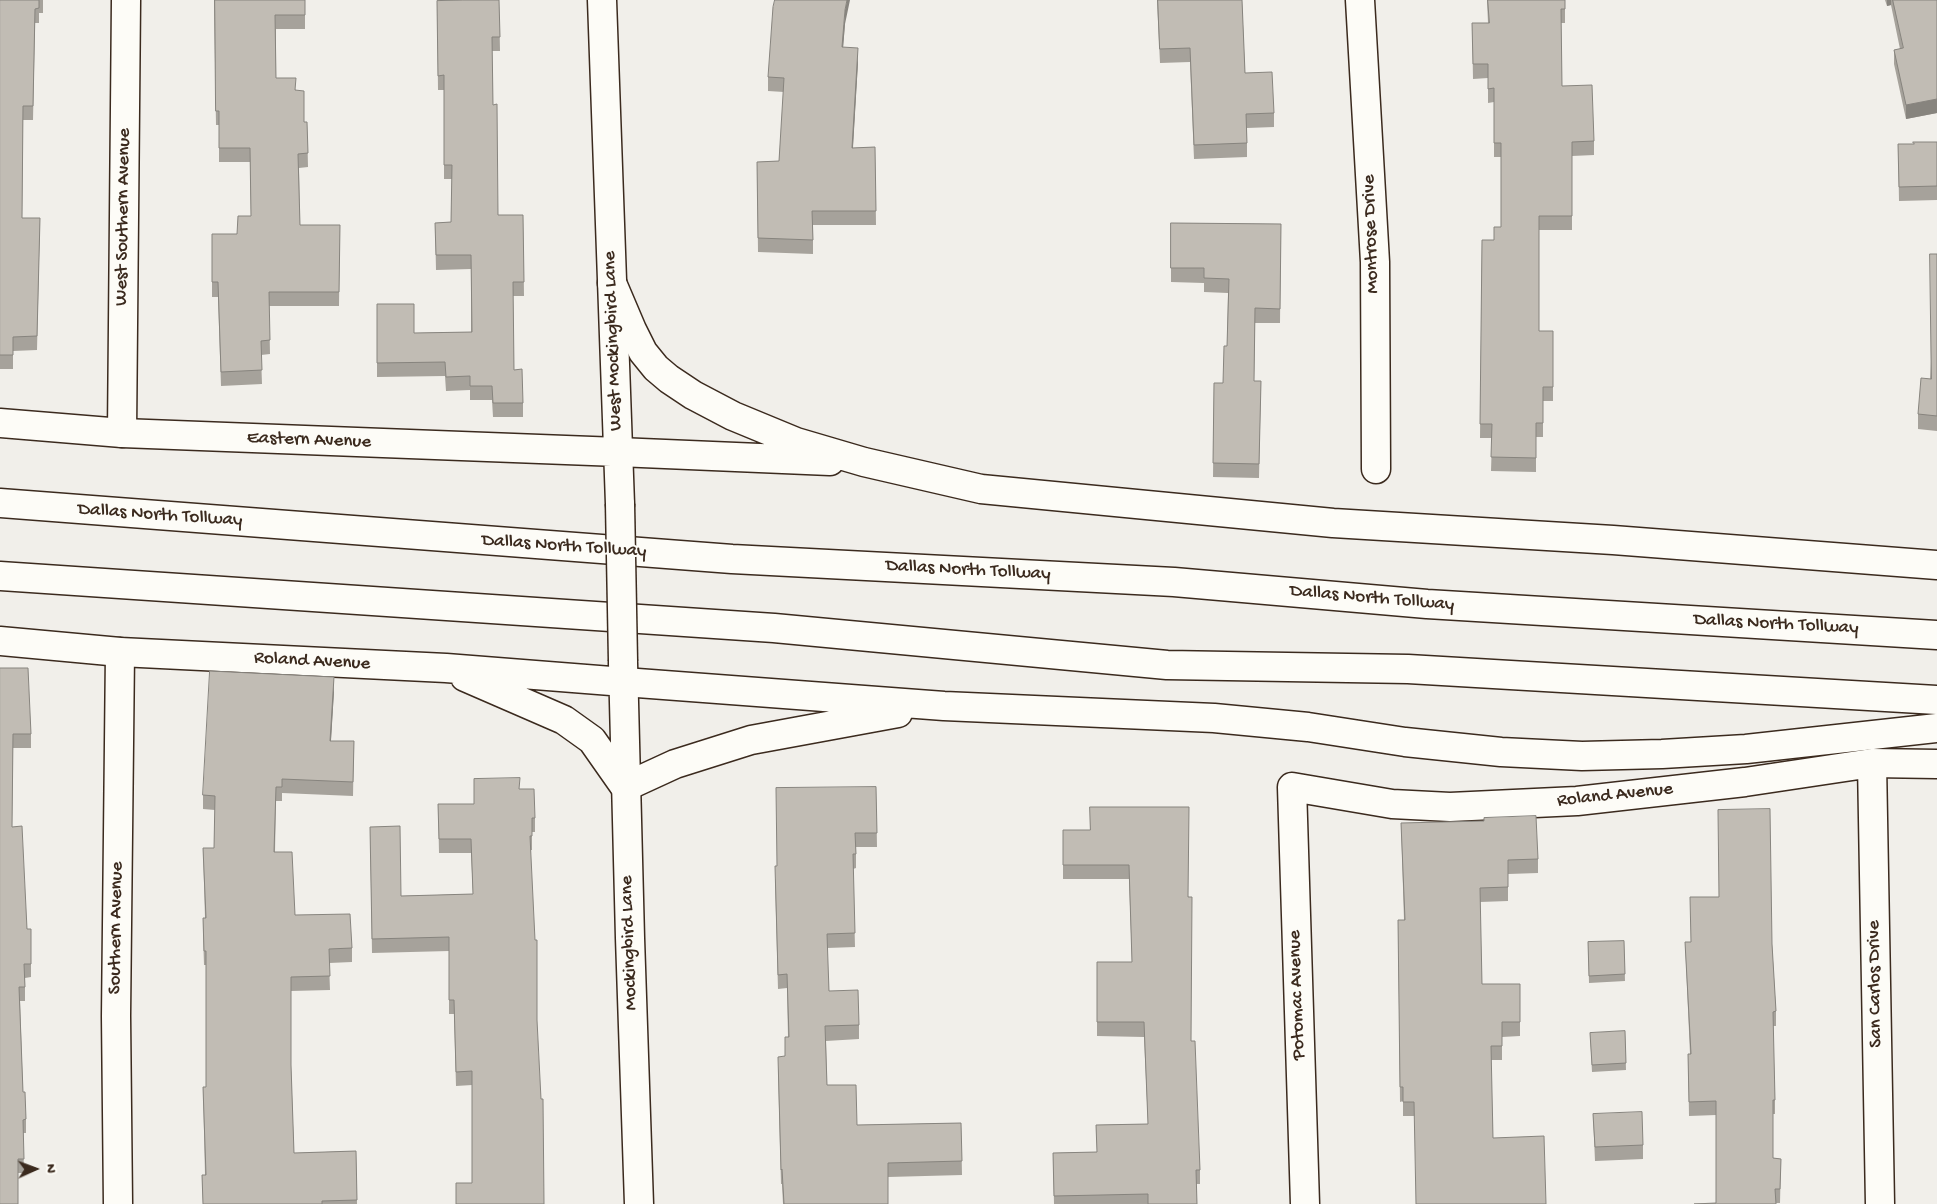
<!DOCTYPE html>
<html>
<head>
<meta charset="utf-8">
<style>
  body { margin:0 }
  #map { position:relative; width:1937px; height:1204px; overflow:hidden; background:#f1efea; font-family:"Gochi Hand",sans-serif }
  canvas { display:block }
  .north { position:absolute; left:10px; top:1144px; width:50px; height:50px; -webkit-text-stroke:4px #fdfcf7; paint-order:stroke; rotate:88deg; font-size:14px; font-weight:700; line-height:20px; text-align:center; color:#3b2a1e }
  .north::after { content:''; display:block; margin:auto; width:18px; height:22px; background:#3b2a1e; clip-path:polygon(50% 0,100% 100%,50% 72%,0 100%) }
</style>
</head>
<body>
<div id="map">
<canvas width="1937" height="1204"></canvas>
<div class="north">N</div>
</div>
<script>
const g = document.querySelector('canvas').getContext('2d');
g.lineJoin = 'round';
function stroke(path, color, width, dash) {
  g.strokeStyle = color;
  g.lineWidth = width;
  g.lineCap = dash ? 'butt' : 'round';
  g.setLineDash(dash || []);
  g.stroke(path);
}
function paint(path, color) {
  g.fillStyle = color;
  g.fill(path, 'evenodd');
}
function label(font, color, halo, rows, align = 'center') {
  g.font = font + ' "Gochi Hand",sans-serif';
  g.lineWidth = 4;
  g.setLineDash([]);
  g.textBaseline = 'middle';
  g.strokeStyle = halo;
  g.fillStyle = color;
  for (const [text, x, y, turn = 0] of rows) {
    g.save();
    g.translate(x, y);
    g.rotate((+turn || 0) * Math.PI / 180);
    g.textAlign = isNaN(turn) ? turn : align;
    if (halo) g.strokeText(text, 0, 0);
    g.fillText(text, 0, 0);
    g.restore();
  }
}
const street = new Path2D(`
  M 1360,0 L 1375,262 L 1376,469
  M 122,433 L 126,0
  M 1872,763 L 1880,1204
  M 118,1204 L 116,1016 L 120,652
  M 1305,1204 L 1292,787 L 1392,804 L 1450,807 L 1577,801 L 1745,782 L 1872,763 L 1937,764`);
const secondary = new Path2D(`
  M 602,0 L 620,504
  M 0,423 L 122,433 L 618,452
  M 0,641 L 120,652 L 446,668 L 624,682
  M 623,663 L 630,938 L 639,1204
  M 465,677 L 564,720 L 592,740 L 625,787`);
const highway = new Path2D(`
  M 612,283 L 632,330 L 643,352 L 656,368 L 669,379 L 693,395 L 733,416 L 796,442 L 864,462 L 981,489 L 1333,523 L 1613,540 L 1937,565
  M 618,452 L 830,461
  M 0,503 L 732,559 L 1174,582 L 1427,604 L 1937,635
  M 0,576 L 774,628 L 1167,665 L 1408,669 L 1937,700
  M 624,682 L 944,706 L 1214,718 L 1308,727 L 1405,742 L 1501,752 L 1582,756 L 1662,754 L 1746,749 L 1937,728
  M 625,787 L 675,764 L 751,740 L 898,713`);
stroke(street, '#3b2a1e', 31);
stroke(secondary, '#3b2a1e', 31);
stroke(highway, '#3b2a1e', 31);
stroke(street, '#fdfcf7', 28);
stroke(secondary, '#fdfcf7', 28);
stroke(highway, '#fdfcf7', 28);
const secondaryBridge = new Path2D(`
  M 620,504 L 623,661`);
stroke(secondaryBridge, '#3b2a1e', 31, []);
stroke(secondaryBridge, '#fdfcf7', 28);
paint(new Path2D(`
  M 0,0 L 43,0 L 43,13 L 39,13 L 39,23 L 35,23 L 33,120 L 23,120 L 22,218 L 40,218 L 37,350 L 13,351 L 13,369 L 0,369 Z
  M 214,0 L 305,0 L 305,29 L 276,29 L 276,78 L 296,90 L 304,122 L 307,122 L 308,167 L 299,168 L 300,225 L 340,225 L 339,306 L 269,306 L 270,354 L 261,355 L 262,384 L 221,386 L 218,297 L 212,297 L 212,234 L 237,234 L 251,216 L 250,162 L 219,162 L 219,125 L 216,125 Z
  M 463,0 L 499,0 L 500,51 L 492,51 L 493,105 L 498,215 L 523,215 L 524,296 L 513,296 L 514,370 L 523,403 L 523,417 L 493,417 L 492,400 L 470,400 L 470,390 L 446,391 L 445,376 L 377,377 L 377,304 L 414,333 L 471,332 L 471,269 L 436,270 L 435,223 L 451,222 L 452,179 L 444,179 L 444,90 L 438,90 L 437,1 Z
  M 1157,0 L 1242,0 L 1245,73 L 1274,113 L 1274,127 L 1247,128 L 1247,157 L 1194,159 L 1190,62 L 1160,63 Z
  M 1487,0 L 1565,0 L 1565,23 L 1561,23 L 1562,86 L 1594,141 L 1594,155 L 1572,156 L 1572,230 L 1539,230 L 1539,331 L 1553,331 L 1553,401 L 1543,401 L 1543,437 L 1536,437 L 1536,472 L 1491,471 L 1492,438 L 1480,438 L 1482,240 L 1494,240 L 1501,227 L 1501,157 L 1494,157 L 1494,102 L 1488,103 L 1488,78 L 1473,79 L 1472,23 L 1488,23 Z
  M 1885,0 L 1937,0 L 1937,113 L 1906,119 L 1894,64 L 1894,50 L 1900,49 L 1891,5 L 1887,6 Z
  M 845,24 L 843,47 L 858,62 L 853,148 L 875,147 L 876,225 L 813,225 L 813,254 L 758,252 L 757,162 L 779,161 L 784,92 L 768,91 L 768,77 Z
  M 1937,142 L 1937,200 L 1899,201 L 1898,144 L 1913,144 Z
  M 1171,223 L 1281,224 L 1280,323 L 1255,323 L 1254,381 L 1261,381 L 1259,478 L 1213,477 L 1214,383 L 1223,383 L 1227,346 L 1228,293 L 1204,292 L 1204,283 L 1171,282 Z
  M 1937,254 L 1937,431 L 1918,429 L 1918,414 L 1930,379 Z
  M 0,668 L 31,734 L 31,748 L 13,748 L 12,827 L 27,929 L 31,964 L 31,977 L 25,978 L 25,1001 L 20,1001 L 23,1092 L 26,1119 L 26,1133 L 23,1133 L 24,1173 L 18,1173 Z
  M 334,691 L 331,741 L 354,741 L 353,796 L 282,793 L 282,801 L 276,801 L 275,852 L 295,915 L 352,948 L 352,962 L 329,963 L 330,990 L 291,991 L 291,1066 L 294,1153 L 356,1151 L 357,1204 L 203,1204 L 202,1175 L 205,1175 L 203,1087 L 206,1087 L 206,965 L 204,965 L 203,932 L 203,918 L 205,918 L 203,848 L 214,848 L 215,810 L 203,809 L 203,795 Z
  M 876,787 L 877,847 L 856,847 L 856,868 L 853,869 L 855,947 L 827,948 L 829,991 L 859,1025 L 859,1039 L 826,1041 L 827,1085 L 857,1125 L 961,1123 L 962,1175 L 888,1177 L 888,1204 L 783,1204 L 782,1184 L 781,1184 L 778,1071 L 785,1056 L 785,1037 L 788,1037 L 787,988 L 778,989 L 775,880 Z
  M 520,789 L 535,818 L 535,832 L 532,832 L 532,850 L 531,850 L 472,1183 L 472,1085 L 456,1086 L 454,1014 L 449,1014 L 449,951 L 372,953 L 370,827 L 401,896 L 473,894 L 471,853 L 439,853 L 438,804 L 474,804 Z
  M 1401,823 L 1538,859 L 1538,873 L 1508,874 L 1508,901 L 1480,902 L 1482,984 L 1520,984 L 1520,1036 L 1502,1037 L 1502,1060 L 1491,1060 L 1493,1138 L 1546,1204 L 1414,1116 L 1403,1116 L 1403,1101 L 1400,1102 L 1398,920 L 1404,920 Z
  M 1063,830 L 1090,830 L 1189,897 L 1191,1041 L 1200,1170 L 1200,1184 L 1196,1184 L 1197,1204 L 1054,1204 L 1053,1153 L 1097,1152 L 1096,1125 L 1148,1124 L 1144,1037 L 1097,1036 L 1097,962 L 1132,962 L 1129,879 L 1063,879 Z
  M 1624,941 L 1625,981 L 1589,983 L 1588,942 Z
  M 1685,942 L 1772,944 L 1776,1011 L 1776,1026 L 1773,1026 L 1775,1100 L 1775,1114 L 1773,1114 L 1773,1158 L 1781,1159 L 1780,1203 L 1716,1203 L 1716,1115 L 1689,1116 L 1688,1054 L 1690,1054 Z
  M 1625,1031 L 1626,1070 L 1592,1072 L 1590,1033 Z
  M 1593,1114 L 1643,1145 L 1643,1159 L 1595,1161 Z`), '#a6a29b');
paint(new Path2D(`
  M 847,0 L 850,0 L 845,24 L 842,61 L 842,47 L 845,10 Z
  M 1887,0 L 1891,0 L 1891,5 L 1887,6 Z
  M 858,48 L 858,62 L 852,162 L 852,148 Z
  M 1937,99 L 1937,113 L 1906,119 L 1906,105 Z
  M 334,677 L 334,691 L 330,755 L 330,741 Z`), '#87847e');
const building = new Path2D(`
  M 0,0 L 39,0 L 39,8 L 35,9 L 33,106 L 23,106 L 22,218 L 40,218 L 37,336 L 13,337 L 13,355 L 0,355 Z
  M 215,0 L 305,0 L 305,15 L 275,15 L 276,78 L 296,78 L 295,90 L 304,91 L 304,122 L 307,122 L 308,153 L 298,154 L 300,225 L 340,225 L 339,292 L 269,292 L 270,340 L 261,341 L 262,370 L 221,372 L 218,282 L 212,282 L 212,234 L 237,234 L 238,216 L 251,216 L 250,148 L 219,148 L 219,111 L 216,111 Z
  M 463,0 L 499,0 L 500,37 L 492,37 L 493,105 L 497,104 L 498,215 L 523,215 L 524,282 L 513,282 L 514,370 L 522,369 L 523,403 L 493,403 L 492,386 L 470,386 L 470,376 L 446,377 L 445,362 L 377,363 L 377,304 L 414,304 L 414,333 L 472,332 L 471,255 L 436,255 L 435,223 L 451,222 L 452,165 L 444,165 L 444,75 L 438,76 L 437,1 Z
  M 775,0 L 847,0 L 845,10 L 842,47 L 858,48 L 852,148 L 875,147 L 876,211 L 812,211 L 813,240 L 758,238 L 757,162 L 779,161 L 784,78 L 768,77 L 773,7 Z
  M 1158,0 L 1242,0 L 1245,73 L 1272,72 L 1274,113 L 1246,114 L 1247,143 L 1194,145 L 1190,48 L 1160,49 Z
  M 1488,0 L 1565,0 L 1565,9 L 1561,9 L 1562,86 L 1592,85 L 1594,141 L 1572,142 L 1572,216 L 1539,216 L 1539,331 L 1553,331 L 1553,387 L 1543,387 L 1543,423 L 1536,423 L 1536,458 L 1491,457 L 1492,424 L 1480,424 L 1482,240 L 1494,240 L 1494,227 L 1501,227 L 1501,143 L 1494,143 L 1494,88 L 1488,89 L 1488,64 L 1473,64 L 1472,23 L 1489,23 Z
  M 1893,0 L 1937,0 L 1937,99 L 1906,105 L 1894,50 L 1903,48 Z
  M 1913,142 L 1937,142 L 1937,186 L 1899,187 L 1898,144 L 1914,144 Z
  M 1171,223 L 1281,224 L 1280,309 L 1255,308 L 1254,381 L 1261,381 L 1259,464 L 1213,463 L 1214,383 L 1223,383 L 1224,346 L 1227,346 L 1229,279 L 1204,278 L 1204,268 L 1171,268 Z
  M 1930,254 L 1937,254 L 1937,416 L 1918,414 L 1921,378 L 1931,379 Z
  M 0,668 L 28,668 L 31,734 L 13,734 L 12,827 L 22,826 L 27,929 L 31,929 L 31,964 L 24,964 L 25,987 L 19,987 L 23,1092 L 25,1092 L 26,1119 L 23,1120 L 24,1159 L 18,1159 L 18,1204 L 0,1204 Z
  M 210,671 L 334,677 L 330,741 L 354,741 L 353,782 L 282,779 L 282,787 L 276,787 L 274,852 L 292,852 L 295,915 L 350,914 L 352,948 L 329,949 L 330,976 L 291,977 L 291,1065 L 294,1153 L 356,1151 L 357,1200 L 322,1201 L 322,1204 L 203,1204 L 202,1175 L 206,1175 L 203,1087 L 206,1087 L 206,951 L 204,951 L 203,918 L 206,918 L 203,848 L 214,848 L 215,796 L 203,795 Z
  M 520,778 L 519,789 L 534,789 L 535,818 L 532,818 L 532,836 L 530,836 L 535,940 L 537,940 L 537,1020 L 541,1099 L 543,1099 L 544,1204 L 456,1204 L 456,1183 L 472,1183 L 472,1071 L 456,1072 L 454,1000 L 449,1000 L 449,937 L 372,939 L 370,827 L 400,826 L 401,896 L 473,894 L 471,839 L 439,839 L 438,804 L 474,804 L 474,779 Z
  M 876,787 L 877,833 L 855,833 L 856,854 L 853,854 L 855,933 L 827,934 L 829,991 L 858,990 L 859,1025 L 825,1026 L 827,1085 L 856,1085 L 857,1125 L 961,1123 L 962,1161 L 888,1163 L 888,1204 L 784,1204 L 782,1169 L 781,1170 L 778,1057 L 785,1056 L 785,1037 L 789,1037 L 787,974 L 778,975 L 775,866 L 777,866 L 776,788 Z
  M 1090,807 L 1189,807 L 1188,897 L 1192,897 L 1191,1041 L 1195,1041 L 1200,1170 L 1196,1170 L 1197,1204 L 1148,1204 L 1148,1194 L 1054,1196 L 1053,1153 L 1097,1152 L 1096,1125 L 1148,1124 L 1144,1022 L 1097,1022 L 1097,962 L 1132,962 L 1129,865 L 1063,865 L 1063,830 L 1090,830 Z
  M 1770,809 L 1772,944 L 1776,1011 L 1773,1012 L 1775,1100 L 1773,1100 L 1773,1158 L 1781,1159 L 1780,1189 L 1775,1189 L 1776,1204 L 1694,1204 L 1716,1203 L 1716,1101 L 1689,1102 L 1688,1054 L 1691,1054 L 1685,942 L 1691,942 L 1690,897 L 1719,897 L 1718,810 Z
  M 1536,816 L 1538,859 L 1508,860 L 1508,887 L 1480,888 L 1482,984 L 1520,984 L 1520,1022 L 1502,1022 L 1502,1046 L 1491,1046 L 1493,1138 L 1544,1136 L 1546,1204 L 1416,1204 L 1414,1102 L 1403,1102 L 1403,1087 L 1400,1087 L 1398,920 L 1405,920 L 1401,823 L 1484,821 L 1484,818 Z
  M 1624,941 L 1625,974 L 1589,976 L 1588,942 Z
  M 1625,1031 L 1626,1063 L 1592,1065 L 1590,1033 Z
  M 1642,1112 L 1643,1145 L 1595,1147 L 1593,1114 Z`);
paint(building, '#c1bcb4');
stroke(building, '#87847e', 1);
label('19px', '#3b2a1e', '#fdfcf7', [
  ["West Southern Avenue",124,217,-89],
  ["Montrose Drive",1372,234,-92],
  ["West Mockingbird Lane",614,341,-92],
  ["Eastern Avenue",309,441,2],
  ["Dallas North Tollway",160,516,4],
  ["Dallas North Tollway",564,547,4],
  ["Dallas North Tollway",968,571,3],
  ["Dallas North Tollway",1372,599,5],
  ["Dallas North Tollway",1776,625,3],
  ["Roland Avenue",312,662,3],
  ["Roland Avenue",1615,796,-6],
  ["Southern Avenue",117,928,-89],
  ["Mockingbird Lane",630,943,-92],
  ["San Carlos Drive",1876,984,-91],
  ["Potomac Avenue",1298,995,-92]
]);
</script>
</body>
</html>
